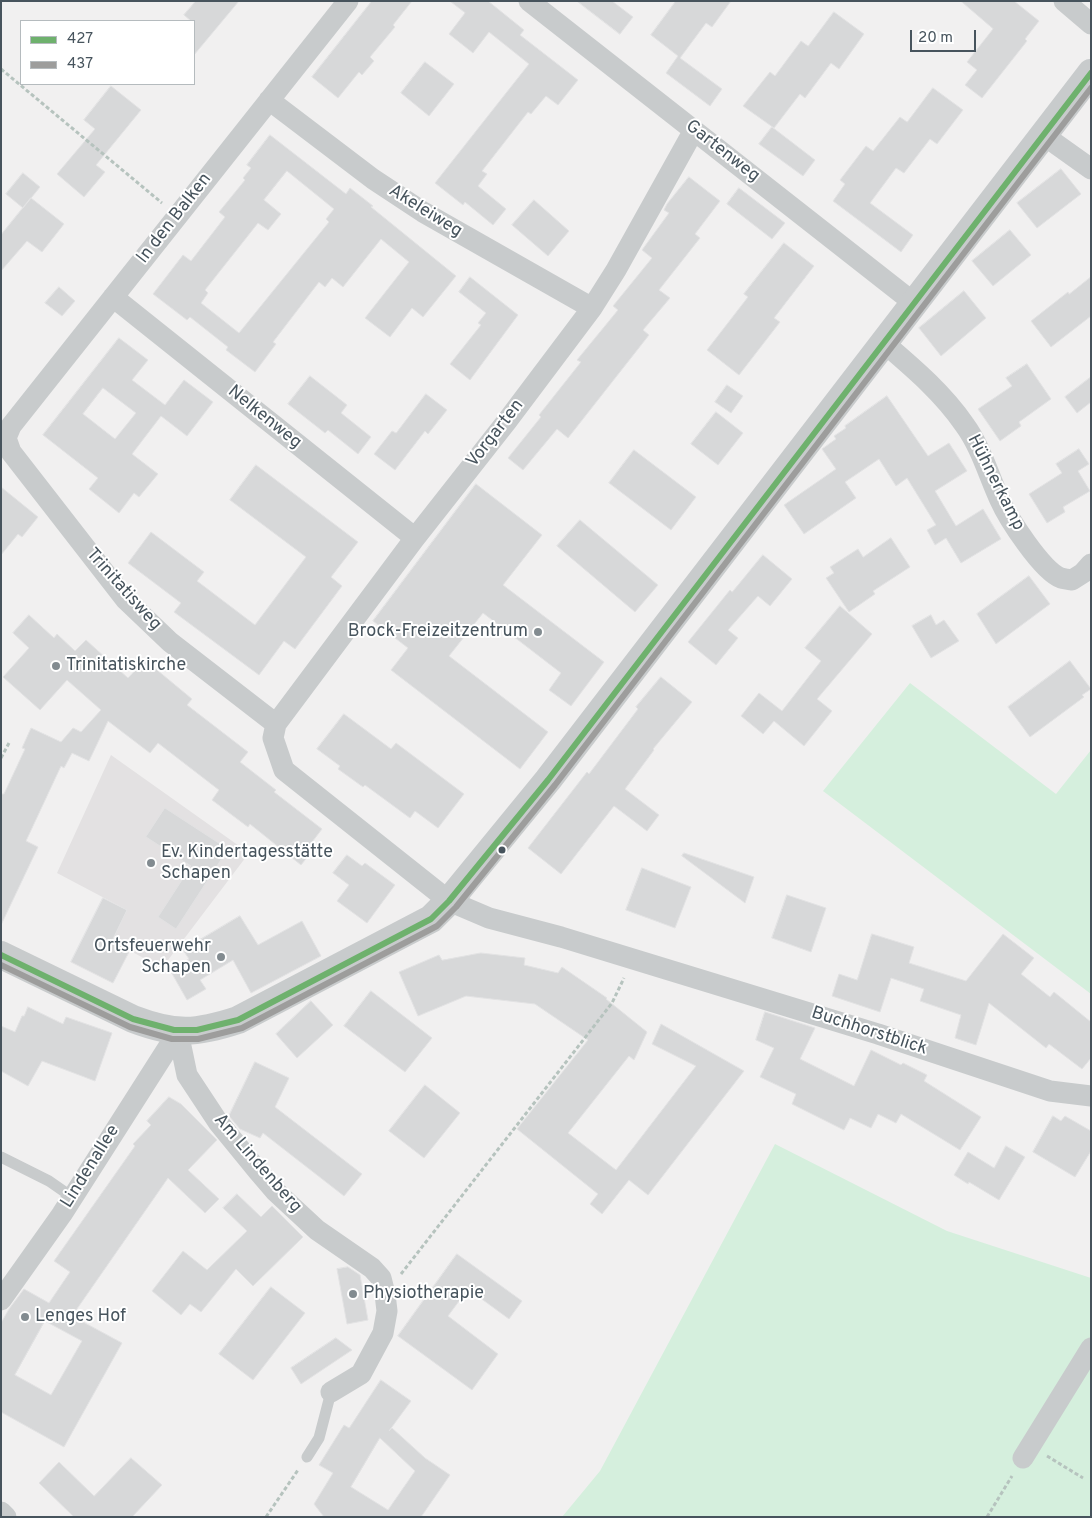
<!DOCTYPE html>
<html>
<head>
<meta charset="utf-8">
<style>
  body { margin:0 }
  #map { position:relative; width:1092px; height:1518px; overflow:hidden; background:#f1f0f0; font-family:Overpass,sans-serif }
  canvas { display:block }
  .frame { position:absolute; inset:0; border:2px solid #47545d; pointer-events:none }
  .legend { position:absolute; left:20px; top:20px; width:175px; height:65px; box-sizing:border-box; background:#fff; border:1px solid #b5bbbe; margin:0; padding:6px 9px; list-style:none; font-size:15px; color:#47545d }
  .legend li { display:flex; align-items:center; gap:10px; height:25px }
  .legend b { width:25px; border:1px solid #b5bbbe }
  .scale { position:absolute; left:910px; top:30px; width:66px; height:22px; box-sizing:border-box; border:2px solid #47545d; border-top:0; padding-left:6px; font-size:15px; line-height:18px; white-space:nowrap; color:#47545d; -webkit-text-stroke:4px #fff; paint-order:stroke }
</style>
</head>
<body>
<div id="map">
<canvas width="1092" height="1518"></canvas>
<div class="frame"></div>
<ul class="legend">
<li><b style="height:6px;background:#6eb16d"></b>427</li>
<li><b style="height:6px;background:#9d9d9c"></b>437</li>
</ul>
<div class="scale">20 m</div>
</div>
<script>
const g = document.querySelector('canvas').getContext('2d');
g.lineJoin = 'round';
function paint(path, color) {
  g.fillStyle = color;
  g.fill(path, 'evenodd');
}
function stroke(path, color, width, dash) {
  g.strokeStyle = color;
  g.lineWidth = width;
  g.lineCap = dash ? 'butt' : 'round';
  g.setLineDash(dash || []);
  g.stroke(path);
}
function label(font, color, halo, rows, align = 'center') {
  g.font = font + ' Overpass,sans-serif';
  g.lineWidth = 4;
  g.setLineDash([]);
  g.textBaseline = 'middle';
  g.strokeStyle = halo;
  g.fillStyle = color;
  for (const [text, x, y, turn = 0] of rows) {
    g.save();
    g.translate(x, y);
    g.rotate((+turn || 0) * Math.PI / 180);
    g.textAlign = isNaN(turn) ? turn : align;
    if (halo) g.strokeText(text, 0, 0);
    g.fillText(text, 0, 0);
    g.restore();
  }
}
paint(new Path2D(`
  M 111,755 L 249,853 L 162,968 L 112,941 L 127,910 L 57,873 Z`), '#e3e1e2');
paint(new Path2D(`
  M 910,683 L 1056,794 L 1091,750 L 1091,994 L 823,791 Z
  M 775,1144 L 947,1231 L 1091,1278 L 1091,1517 L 562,1517 L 600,1471 Z`), '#d5efdd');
const building = new Path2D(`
  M 196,1 L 239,1 L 194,55 L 194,21 L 191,21 L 184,15 Z
  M 372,1 L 412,1 L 393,25 L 395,27 L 370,57 L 374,61 L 362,75 L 359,72 L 338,98 L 312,77 Z
  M 450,1 L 488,1 L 524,30 L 520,35 L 578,80 L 558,105 L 546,96 L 531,114 L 528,112 L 482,171 L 487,174 L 478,186 L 506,209 L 493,225 L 465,202 L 463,205 L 435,183 L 529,64 L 489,32 L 473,53 L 449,34 L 465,13 Z
  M 577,1 L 612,1 L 633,17 L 620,34 Z
  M 676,1 L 731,1 L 712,27 L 706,23 L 680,58 L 722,89 L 710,106 L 666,73 L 678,56 L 651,35 Z
  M 961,1 L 1014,1 L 1039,21 L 1025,39 L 1027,41 L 982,98 L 965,85 L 977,70 L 967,62 L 993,29 Z
  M 834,12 L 864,34 L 839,69 L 831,63 L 805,98 L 800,94 L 774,128 L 743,106 L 770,72 L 775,76 L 801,41 L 808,46 Z
  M 425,62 L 454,84 L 429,116 L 401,93 Z
  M 111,86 L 141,110 L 96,165 L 105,172 L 84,197 L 57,174 L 95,129 L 84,120 Z
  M 933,88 L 963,110 L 937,144 L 930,139 L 904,173 L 896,168 L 870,203 L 913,235 L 901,252 L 833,201 L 845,184 L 840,180 L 866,146 L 873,151 L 900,117 L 907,122 Z
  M 772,127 L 815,160 L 803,176 L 759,144 Z
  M 270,135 L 346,194 L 350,188 L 373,206 L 371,207 L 456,276 L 423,317 L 412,308 L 390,337 L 365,318 L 409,262 L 381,239 L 343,287 L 332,278 L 325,287 L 319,282 L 273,342 L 276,344 L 255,372 L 226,350 L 228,347 L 190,317 L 187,320 L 153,294 L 183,255 L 191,261 L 225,217 L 219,212 L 245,180 L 243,178 L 251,168 L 247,165 ZM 287,171 L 334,209 L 326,219 L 329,222 L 239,333 L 201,303 L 208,293 L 205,290 L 258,223 L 268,230 L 281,214 L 264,200 Z
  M 1061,169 L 1081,194 L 1037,228 L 1017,203 Z
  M 23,173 L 40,187 L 23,208 L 6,194 Z
  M 689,177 L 720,201 L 695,234 L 700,238 L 659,290 L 670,298 L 643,330 L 649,335 L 568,438 L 557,429 L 523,470 L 508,458 L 541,417 L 539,415 L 581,362 L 577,360 L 618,310 L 613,306 L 652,258 L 642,250 L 669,213 L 664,210 L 667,204 Z
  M 739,188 L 785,223 L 772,239 L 727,204 Z
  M 31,198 L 64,224 L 42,252 L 27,241 L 1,271 L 1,235 Z
  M 534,200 L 569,231 L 548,256 L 512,225 Z
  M 1010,230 L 1031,255 L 993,286 L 972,261 Z
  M 784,243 L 814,266 L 774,318 L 780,322 L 739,375 L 707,350 L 748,297 L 744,294 Z
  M 470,277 L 518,315 L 470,380 L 450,364 L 481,325 L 478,323 L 486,313 L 459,292 Z
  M 1091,277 L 1091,316 L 1051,347 L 1031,321 L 1068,292 L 1069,294 Z
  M 59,287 L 75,301 L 62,316 L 45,303 Z
  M 964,291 L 986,318 L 941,356 L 919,328 Z
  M 119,338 L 148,360 L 132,380 L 165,405 L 184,380 L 213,402 L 187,436 L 161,416 L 132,454 L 158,474 L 139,497 L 134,493 L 119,513 L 89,489 L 98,478 L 43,435 ZM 103,388 L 136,413 L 115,439 L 83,414 Z
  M 1027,364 L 1051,399 L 1019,422 L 1021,426 L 1000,441 L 978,409 L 1012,386 L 1006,378 Z
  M 310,376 L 347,405 L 341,413 L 371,437 L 358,454 L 328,430 L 325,433 L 288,404 Z
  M 1091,377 L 1091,402 L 1077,413 L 1065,397 Z
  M 727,385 L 743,396 L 731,413 L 715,402 Z
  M 426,394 L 447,410 L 428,434 L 425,431 L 395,470 L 374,454 L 392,431 L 396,433 Z
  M 887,396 L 928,456 L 949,443 L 967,471 L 935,491 L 956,526 L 983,509 L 1001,539 L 961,563 L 946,538 L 935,545 L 927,530 L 936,525 L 907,478 L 896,486 L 879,459 L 845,482 L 856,498 L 804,534 L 784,505 L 836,469 L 822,449 L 836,439 L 834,436 L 846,428 L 845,426 Z
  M 716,412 L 743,433 L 718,465 L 691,444 Z
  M 1079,449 L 1089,464 L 1078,471 L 1090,491 L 1063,507 L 1065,512 L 1047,523 L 1029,494 L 1062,473 L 1056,464 Z
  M 634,450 L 696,497 L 671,530 L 609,483 Z
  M 256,465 L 358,542 L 331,577 L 342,586 L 295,649 L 284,641 L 259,675 L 174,612 L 181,603 L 128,563 L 151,532 L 204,572 L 197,581 L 255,625 L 306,557 L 230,500 Z
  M 476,484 L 542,535 L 503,585 L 604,662 L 571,706 L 549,690 L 561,673 L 483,613 L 449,656 L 548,732 L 520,769 L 391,670 L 408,648 L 373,621 Z
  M 1,487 L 38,517 L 22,537 L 18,534 L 1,555 Z
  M 580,520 L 658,585 L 635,612 L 557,546 Z
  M 891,538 L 910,567 L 873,591 L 875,594 L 849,612 L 826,578 L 834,573 L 830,567 L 858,549 L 863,557 Z
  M 763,555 L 792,579 L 770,606 L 758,596 L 728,630 L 738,638 L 716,665 L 688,642 L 730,590 L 732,592 Z
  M 1029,576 L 1050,604 L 996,644 L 977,614 Z
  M 840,606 L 872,634 L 817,699 L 832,711 L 804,746 L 774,721 L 763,734 L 741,716 L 759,693 L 782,711 L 821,661 L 805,648 Z
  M 29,615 L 54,638 L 57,634 L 75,651 L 86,640 L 128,678 L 145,660 L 192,699 L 187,705 L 248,752 L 240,762 L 276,790 L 274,792 L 322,829 L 309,846 L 313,850 L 301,865 L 250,824 L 248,827 L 212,800 L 219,790 L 158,743 L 150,753 L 108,721 L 89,761 L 72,753 L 64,768 L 61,766 L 26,841 L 38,847 L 1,925 L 1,794 L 4,794 L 25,749 L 22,748 L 31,728 L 61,742 L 73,728 L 81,732 L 101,710 L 67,680 L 40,710 L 3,677 L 29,648 L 13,633 Z
  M 931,615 L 936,625 L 944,620 L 959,641 L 931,658 L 912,626 Z
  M 1070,661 L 1091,689 L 1082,695 L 1084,697 L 1030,737 L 1008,707 Z
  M 661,677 L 692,702 L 653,749 L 654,750 L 625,789 L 659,815 L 647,831 L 614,806 L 561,874 L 528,848 L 587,772 L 589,774 L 638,709 L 636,707 Z
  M 344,714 L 391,749 L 396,743 L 464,794 L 438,828 L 415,811 L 410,818 L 365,785 L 363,787 L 338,769 L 340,766 L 317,749 Z
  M 165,808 L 228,849 L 176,929 L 158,917 L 191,866 L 146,837 Z
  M 684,853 L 754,877 L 745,903 L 682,856 Z
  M 347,855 L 362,866 L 365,863 L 395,885 L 367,923 L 337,901 L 349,885 L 333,873 Z
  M 642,868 L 691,887 L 675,928 L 626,910 Z
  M 787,895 L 826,908 L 811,952 L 772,938 Z
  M 103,898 L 127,910 L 112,941 L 130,950 L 113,983 L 71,962 Z
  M 240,916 L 258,945 L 302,921 L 321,956 L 251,993 L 233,960 L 200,980 L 206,989 L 187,1000 L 170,970 L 189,959 L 183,950 Z
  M 872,934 L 914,947 L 909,963 L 966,981 L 1003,934 L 1034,958 L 1021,974 L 1050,997 L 1054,992 L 1091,1022 L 1091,1058 L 1082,1069 L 1049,1044 L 1046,1048 L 989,1003 L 976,1045 L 955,1038 L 961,1015 L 920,1001 L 924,989 L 891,978 L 880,1012 L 832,996 L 839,974 L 857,980 Z
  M 481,953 L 525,958 L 524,965 L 558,973 L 562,967 L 607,998 L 606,999 L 647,1032 L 634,1060 L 629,1056 L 568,1133 L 616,1170 L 696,1066 L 652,1044 L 661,1024 L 744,1071 L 648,1195 L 629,1180 L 602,1214 L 590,1204 L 598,1194 L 517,1129 L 588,1040 L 535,1004 L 466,996 L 418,1016 L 399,972 L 439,955 L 442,960 Z
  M 371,991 L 432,1038 L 405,1072 L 344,1026 Z
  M 311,1001 L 333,1025 L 297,1058 L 276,1034 Z
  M 28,1007 L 63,1024 L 66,1017 L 112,1033 L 95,1081 L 42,1061 L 28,1086 L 1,1071 L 1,1026 L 15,1032 L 22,1016 L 24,1016 Z
  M 765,1012 L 815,1028 L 800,1059 L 854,1086 L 871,1050 L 901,1065 L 903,1063 L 927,1075 L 924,1081 L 981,1117 L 960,1150 L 901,1114 L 896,1123 L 878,1114 L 871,1128 L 850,1118 L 844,1130 L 792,1104 L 796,1094 L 760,1077 L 774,1048 L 756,1040 Z
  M 255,1062 L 289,1078 L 275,1107 L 362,1174 L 344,1196 L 263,1133 L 260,1138 L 240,1129 L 229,1116 Z
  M 425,1085 L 460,1113 L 424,1158 L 389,1131 Z
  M 169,1097 L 181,1104 L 217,1140 L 188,1170 L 219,1199 L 205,1213 L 168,1178 L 72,1316 L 122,1343 L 64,1447 L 1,1412 L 1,1323 L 9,1309 L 24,1289 L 49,1303 L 70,1272 L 54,1261 L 135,1146 L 133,1144 L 151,1125 L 147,1121 ZM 45,1321 L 82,1341 L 51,1395 L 15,1375 Z
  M 1053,1116 L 1061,1121 L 1065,1116 L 1091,1131 L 1091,1151 L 1075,1177 L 1033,1152 Z
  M 1006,1146 L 1025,1157 L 999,1200 L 969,1182 L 968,1184 L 954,1175 L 968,1152 L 994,1168 Z
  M 237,1194 L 261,1217 L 272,1206 L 303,1237 L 253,1286 L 236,1269 L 201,1312 L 190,1304 L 181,1315 L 152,1291 L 183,1251 L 207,1270 L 247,1231 L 223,1208 Z
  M 457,1254 L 522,1301 L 509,1319 L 468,1289 L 448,1316 L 498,1354 L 472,1390 L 398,1336 Z
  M 348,1267 L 360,1275 L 368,1320 L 347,1324 L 337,1269 Z
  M 271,1287 L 305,1313 L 253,1380 L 219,1354 Z
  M 336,1338 L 352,1350 L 301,1384 L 291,1368 Z
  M 381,1380 L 411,1401 L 389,1431 L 392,1428 L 425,1458 L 450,1475 L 421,1517 L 324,1517 L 314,1504 L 333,1473 L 319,1465 L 344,1425 L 349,1428 ZM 380,1438 L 415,1471 L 388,1510 L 351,1487 Z
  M 131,1458 L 162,1485 L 132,1517 L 74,1517 L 39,1483 L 59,1462 L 94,1496 Z`);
paint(building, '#d7d8d9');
stroke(building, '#e2e2e3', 1);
stroke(new Path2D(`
  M 1,69 L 162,203
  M 1,758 L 9,743
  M 401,1274 L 612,1003 L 624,978
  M 1047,1456 L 1083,1478
  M 266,1517 L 298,1470
  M 987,1517 L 1012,1476`), '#b6c3be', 3, [4, 2.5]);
stroke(new Path2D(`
  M 1,1157 L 49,1181 L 72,1197
  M 307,1457 L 319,1438 L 331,1392`), '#c8cbcc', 11);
stroke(new Path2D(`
  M 348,1 L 11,426 L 6,438 L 11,452 L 126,600 L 170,642 L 276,724 L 273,738 L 284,770 L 449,901 L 489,918 L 561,937 L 878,1034 L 1050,1091 L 1091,1096
  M 529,1 L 914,303
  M 1064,1 L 1091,24
  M 269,100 L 373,179 L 423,212 L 592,308
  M 1042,134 L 1091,169
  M 113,297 L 415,538
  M 883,342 C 912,367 942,392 964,424 C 981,447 988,474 1000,500 C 1008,518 1042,571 1061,578 C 1064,579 1068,579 1072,580 L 1083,573 L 1091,564
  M 276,724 L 415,538 L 507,421 L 592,308 L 616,270 L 694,130
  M 178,1032 L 187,1075 L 218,1122 L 258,1171 L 275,1191 L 317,1230 L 372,1268 L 381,1278 L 385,1294 L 387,1311 L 383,1333 L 361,1374 L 331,1392
  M 1,1300 L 62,1214 L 178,1032
  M 1023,1458 L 1091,1348
  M 1,1512 L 6,1517`), '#c8cbcc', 21);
stroke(new Path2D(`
  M 1,955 L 133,1019 C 175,1035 196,1034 238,1020 L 431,919 L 449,901 L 548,780 L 1091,73`), '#c8cbcc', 28);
stroke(new Path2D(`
  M 1,955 L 133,1019 L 174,1030 L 197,1030 L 238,1020 L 431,919 L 449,901 L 548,780 L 1091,73`), '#6eb16d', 6);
stroke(new Path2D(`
  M 1,965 L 130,1027 L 172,1039 L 198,1039 L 242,1028 L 437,926 L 456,907 L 555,785 L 1091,88`), '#9d9d9c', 6);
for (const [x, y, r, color] of [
  [538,632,5,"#828b90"],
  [56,666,5,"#828b90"],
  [502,850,4.5,"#47545d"],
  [151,863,5,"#828b90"],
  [221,957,5,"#828b90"],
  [353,1294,5,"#828b90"],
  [25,1317,5,"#828b90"]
]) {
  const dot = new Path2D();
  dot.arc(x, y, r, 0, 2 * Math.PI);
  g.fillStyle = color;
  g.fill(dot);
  stroke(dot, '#fff', 2);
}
label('18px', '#47545d', '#fff', [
  ["Gartenweg",722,152,38],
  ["Akeleiweg",425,212,32],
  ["In den Balken",175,219,-52],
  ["Nelkenweg",264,418,39],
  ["Vorgarten",496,434,-52],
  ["Hühnerkamp",995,483,63],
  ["Trinitatisweg",123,590,48],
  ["Buchhorstblick",869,1032,18],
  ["Am Lindenberg",257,1164,49],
  ["Lindenallee",91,1167,-58]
]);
label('18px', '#47545d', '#fff', [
  ["Brock-Freizeitzentrum",528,632,"right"],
  ["Trinitatiskirche",66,666],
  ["Ev. Kindertagesstätte",161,853],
  ["Schapen",161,874],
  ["Ortsfeuerwehr",211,947,"right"],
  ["Schapen",211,968,"right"],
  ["Physiotherapie",363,1294],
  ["Lenges Hof",35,1317]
], 'left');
</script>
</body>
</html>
